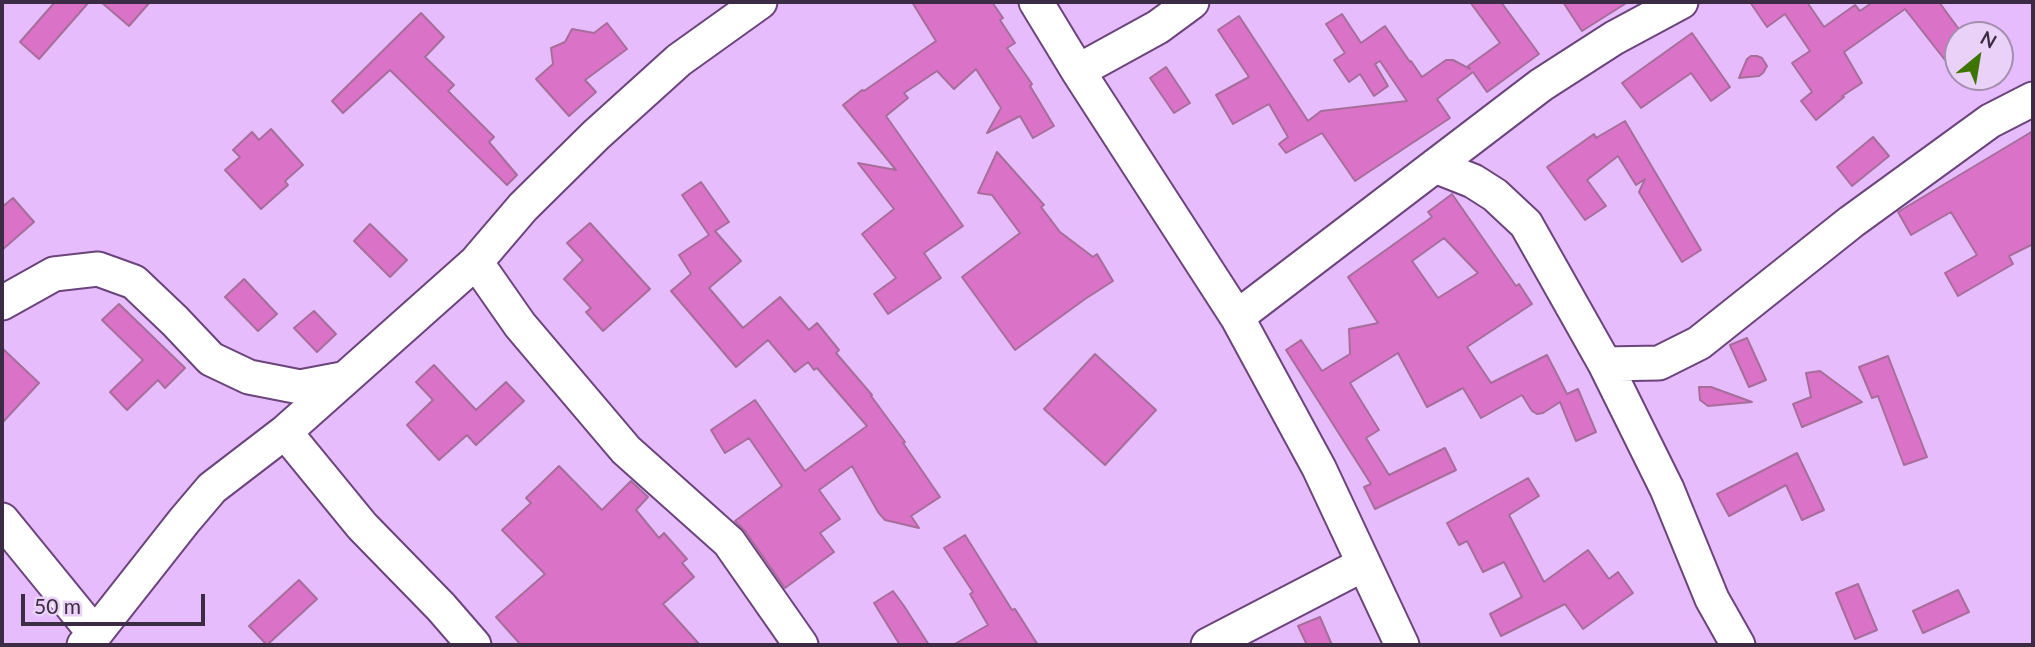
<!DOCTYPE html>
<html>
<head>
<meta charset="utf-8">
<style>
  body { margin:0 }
  #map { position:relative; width:2035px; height:647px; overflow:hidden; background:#e7bcfc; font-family:Lato,sans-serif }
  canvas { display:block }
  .frame { position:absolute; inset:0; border:4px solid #3c2b44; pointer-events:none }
  .north { position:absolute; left:1944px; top:21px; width:70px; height:70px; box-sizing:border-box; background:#ead1f7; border:2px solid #a48faf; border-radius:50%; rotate:30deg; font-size:19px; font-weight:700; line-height:28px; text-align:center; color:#3c2b44 }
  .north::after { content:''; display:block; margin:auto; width:24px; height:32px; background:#3d7402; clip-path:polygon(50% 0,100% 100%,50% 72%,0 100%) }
  .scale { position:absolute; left:21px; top:594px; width:184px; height:32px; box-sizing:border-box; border:4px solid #3c2b44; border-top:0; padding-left:9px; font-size:21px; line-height:24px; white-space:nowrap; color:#3c2b44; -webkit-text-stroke:5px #ead1f7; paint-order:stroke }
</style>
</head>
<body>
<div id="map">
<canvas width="2035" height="647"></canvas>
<div class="frame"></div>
<div class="north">N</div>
<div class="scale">50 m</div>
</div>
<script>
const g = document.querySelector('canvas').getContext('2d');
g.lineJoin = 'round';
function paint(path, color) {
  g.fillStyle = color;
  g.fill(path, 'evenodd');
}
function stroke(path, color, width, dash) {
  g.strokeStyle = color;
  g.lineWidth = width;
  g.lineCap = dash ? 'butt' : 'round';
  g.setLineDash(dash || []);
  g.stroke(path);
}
const building = new Path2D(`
  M 55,2 L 89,2 L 39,59 L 20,42 Z
  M 101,2 L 150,2 L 129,26 Z
  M 912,2 L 992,2 L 1003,18 L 1000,20 L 1015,43 L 1007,48 L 1032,84 L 1030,86 L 1054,126 L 1033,138 L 1020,116 L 987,133 L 1001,108 L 976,69 L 954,89 L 937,71 L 904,93 L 908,98 L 886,116 L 963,226 L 924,253 L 941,278 L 888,314 L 874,294 L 896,278 L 862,234 L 894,209 L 858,163 L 896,170 L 843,105 L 862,90 L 864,91 L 936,41 Z
  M 1470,2 L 1501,2 L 1539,54 L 1487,92 L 1473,72 L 1437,99 L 1450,118 L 1355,181 L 1322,133 L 1286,153 L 1279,144 L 1288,137 L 1269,104 L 1233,124 L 1216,95 L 1249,77 L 1218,30 L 1239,16 L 1308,121 L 1321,111 L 1407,101 L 1380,61 L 1375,64 L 1388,86 L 1374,96 L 1360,74 L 1349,82 L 1334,60 L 1345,53 L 1326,24 L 1342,14 L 1361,43 L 1385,26 L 1410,62 L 1411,61 L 1422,77 L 1446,60 L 1453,60 L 1470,69 L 1468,66 L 1500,43 Z
  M 1563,2 L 1628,2 L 1582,31 Z
  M 1750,2 L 1807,2 L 1824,27 L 1855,5 L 1860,11 L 1873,2 L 1939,2 L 1958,28 L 1958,51 L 1945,60 L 1905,9 L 1844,52 L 1862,83 L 1842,96 L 1844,97 L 1816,120 L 1801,101 L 1812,92 L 1792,63 L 1810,51 L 1785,14 L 1767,27 Z
  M 421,13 L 444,37 L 425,57 L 454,85 L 448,91 L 494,137 L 489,142 L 517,175 L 507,185 L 390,70 L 343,113 L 332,101 Z
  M 607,23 L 627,49 L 585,80 L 596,92 L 569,116 L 536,79 L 553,64 L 551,48 L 565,42 L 572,29 L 594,33 Z
  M 1692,33 L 1730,87 L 1711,101 L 1691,73 L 1641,108 L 1622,83 Z
  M 1751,56 L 1757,56 L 1762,58 L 1767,66 L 1763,73 L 1759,76 L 1739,78 L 1747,59 Z
  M 1166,67 L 1190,103 L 1174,113 L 1150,78 Z
  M 1625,121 L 1701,250 L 1682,262 L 1639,192 L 1645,179 L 1636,185 L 1618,156 L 1587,180 L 1606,206 L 1585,220 L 1547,167 L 1594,134 L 1596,138 Z
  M 271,129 L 303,165 L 285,181 L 288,185 L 261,209 L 225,170 L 240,157 L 233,150 L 252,132 L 259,140 Z
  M 2033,131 L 2033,244 L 2009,256 L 2013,264 L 1958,296 L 1945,273 L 1977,255 L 1951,212 L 1911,235 L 1898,212 Z
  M 1873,137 L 1889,156 L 1852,186 L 1837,167 Z
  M 997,152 L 1044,205 L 1041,207 L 1060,232 L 1093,257 L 1097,254 L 1113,281 L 1085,299 L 1015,350 L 962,277 L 1020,233 L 992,195 L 978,193 Z
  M 701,182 L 729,222 L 715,231 L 741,261 L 709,288 L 743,328 L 780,297 L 809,330 L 817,323 L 839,350 L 836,353 L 872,395 L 871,396 L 905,442 L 903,443 L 940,497 L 911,516 L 919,528 L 885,520 L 878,512 L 852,466 L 819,490 L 840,519 L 820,533 L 834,552 L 785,588 L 745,531 L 735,521 L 782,486 L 749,438 L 725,453 L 711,430 L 755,400 L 805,471 L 867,426 L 817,368 L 814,370 L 808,362 L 795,372 L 768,340 L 736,367 L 671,291 L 691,274 L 679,255 L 709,235 L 682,195 Z
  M 1452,194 L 1516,286 L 1519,284 L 1532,304 L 1467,347 L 1491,383 L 1547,355 L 1567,394 L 1578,389 L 1596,432 L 1576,441 L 1560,402 L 1543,413 L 1537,414 L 1532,411 L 1522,395 L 1481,418 L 1463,388 L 1427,407 L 1398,353 L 1350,383 L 1379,430 L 1366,438 L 1389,475 L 1445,448 L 1456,470 L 1375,509 L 1364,487 L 1371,484 L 1286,350 L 1301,340 L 1322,371 L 1350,354 L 1349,329 L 1378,323 L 1348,277 L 1432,217 L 1428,212 ZM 1444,238 L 1478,273 L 1438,298 L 1412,261 Z
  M 13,198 L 34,222 L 2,250 L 2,207 Z
  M 590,223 L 650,289 L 603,331 L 586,312 L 591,308 L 564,279 L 583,260 L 567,243 Z
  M 370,224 L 407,260 L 390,277 L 354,241 Z
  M 244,279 L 277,314 L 258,331 L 225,297 Z
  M 119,304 L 185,368 L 165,388 L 158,380 L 127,410 L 110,392 L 143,360 L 102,320 Z
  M 314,311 L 336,334 L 317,352 L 294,328 Z
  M 1747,338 L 1766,380 L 1749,387 L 1730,345 Z
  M 2,348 L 39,383 L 2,423 Z
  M 1095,354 L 1156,410 L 1105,465 L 1044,409 Z
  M 1888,356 L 1927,457 L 1904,465 L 1878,396 L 1872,398 L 1859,367 Z
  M 434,365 L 476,410 L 506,382 L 524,401 L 476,445 L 467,435 L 439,460 L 407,425 L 433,400 L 416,382 Z
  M 1820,371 L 1862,402 L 1802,427 L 1793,404 L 1811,397 L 1806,373 Z
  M 1699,387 L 1711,387 L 1752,402 L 1708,406 L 1700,400 Z
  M 1797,453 L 1824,510 L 1802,520 L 1786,485 L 1729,516 L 1717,494 Z
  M 559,466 L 602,510 L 631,481 L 648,497 L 636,510 L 659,538 L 664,533 L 687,559 L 682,563 L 694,577 L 663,604 L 700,645 L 521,645 L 496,617 L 545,574 L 502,530 L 531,503 L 526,498 Z
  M 1528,478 L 1539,496 L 1509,515 L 1544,582 L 1588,550 L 1609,579 L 1618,572 L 1633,593 L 1583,629 L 1565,604 L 1501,636 L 1490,614 L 1522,597 L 1504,562 L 1483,572 L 1467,541 L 1459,545 L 1447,523 Z
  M 965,535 L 1012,610 L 1015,609 L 1038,645 L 953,645 L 988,625 L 970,594 L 973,592 L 944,548 Z
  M 299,580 L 317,599 L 267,645 L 249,626 Z
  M 1858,584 L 1877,630 L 1855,639 L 1836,593 Z
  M 1958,590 L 1969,612 L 1923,633 L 1913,611 Z
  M 893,591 L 904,606 L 929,645 L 900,645 L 874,603 Z
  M 1320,617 L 1332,645 L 1307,645 L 1298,626 Z`);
paint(building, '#da73c8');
stroke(building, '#a76d9b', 2);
const minor = new Path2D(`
  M 1036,2 L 1078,71 L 1237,317 L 1319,468 L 1402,645
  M 1078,71 L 1158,27 L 1192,2
  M 1435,166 L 1473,181 L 1495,195 L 1526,224 L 1605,364 L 1667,489 L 1712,599 L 1738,645
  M 476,262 L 520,325 L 626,450 L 729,542 L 801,645
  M 2,303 L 54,274 L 98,269 L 134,282 L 175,321 L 211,359 L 249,377 L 300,387 L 342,379
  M 1237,317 L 1541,85 L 1614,38 L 1681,2
  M 1605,364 L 1659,363 L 1699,343 L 1851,222 L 1990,121 L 2033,99
  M 285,432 L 362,526 L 441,607 L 474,645
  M 2,520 L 95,634
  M 84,645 L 95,634 L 184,521 L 212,488 L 285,432 L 476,262 L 523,207 L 596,135 L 679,60 L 760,2
  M 1208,645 L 1364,564`);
stroke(minor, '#6a447b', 37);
stroke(minor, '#fff', 33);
</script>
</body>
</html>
